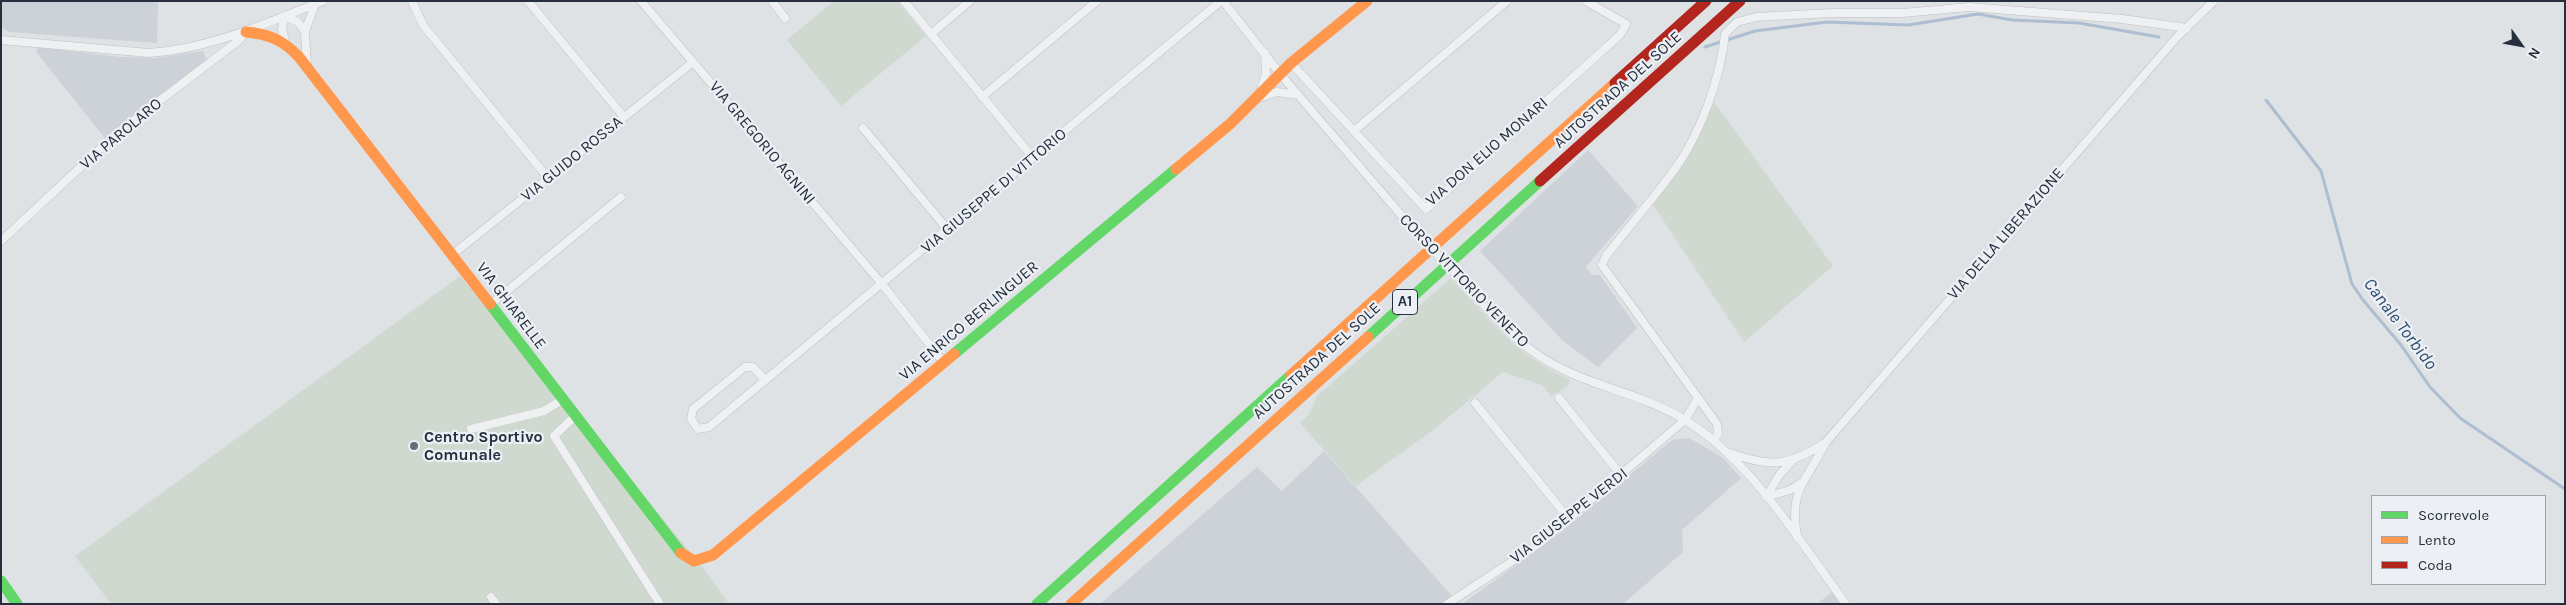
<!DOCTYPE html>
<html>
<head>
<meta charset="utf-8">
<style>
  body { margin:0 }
  #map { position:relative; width:2566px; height:605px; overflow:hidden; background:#dfe2e5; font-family:Karla,sans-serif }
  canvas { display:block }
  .frame { position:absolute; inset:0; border:2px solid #272f3e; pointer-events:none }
  .legend { position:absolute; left:2371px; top:495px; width:175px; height:90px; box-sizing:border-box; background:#ecf0f5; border:1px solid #9da3ac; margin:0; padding:6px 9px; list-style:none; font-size:15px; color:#272f3e }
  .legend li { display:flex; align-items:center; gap:10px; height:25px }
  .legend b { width:25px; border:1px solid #9da3ac }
  .north { position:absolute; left:2496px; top:20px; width:50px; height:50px; -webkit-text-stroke:4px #ecf0f5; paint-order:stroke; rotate:122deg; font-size:14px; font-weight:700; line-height:20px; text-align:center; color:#272f3e }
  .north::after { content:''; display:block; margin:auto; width:18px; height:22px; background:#272f3e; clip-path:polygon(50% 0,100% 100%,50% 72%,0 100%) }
</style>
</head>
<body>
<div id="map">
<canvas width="2566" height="605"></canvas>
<div class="frame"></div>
<ul class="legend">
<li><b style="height:6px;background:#63d668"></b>Scorrevole</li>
<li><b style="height:6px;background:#ff974d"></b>Lento</li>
<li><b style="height:6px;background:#b3261e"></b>Coda</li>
</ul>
<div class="north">N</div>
</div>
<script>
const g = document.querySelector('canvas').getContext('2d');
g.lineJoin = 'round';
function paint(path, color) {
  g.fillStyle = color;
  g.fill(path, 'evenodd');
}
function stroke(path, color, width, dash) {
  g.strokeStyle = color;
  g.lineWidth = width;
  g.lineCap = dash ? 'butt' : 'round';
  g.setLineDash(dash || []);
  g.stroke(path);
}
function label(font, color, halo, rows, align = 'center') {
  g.font = font + ' Karla,sans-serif';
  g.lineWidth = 4.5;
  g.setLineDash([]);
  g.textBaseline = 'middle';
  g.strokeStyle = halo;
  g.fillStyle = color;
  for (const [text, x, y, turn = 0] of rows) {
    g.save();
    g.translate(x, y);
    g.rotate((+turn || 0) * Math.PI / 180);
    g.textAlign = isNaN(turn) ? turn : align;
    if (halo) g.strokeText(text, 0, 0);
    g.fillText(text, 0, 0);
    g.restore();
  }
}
paint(new Path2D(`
  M 1,1 L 158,1 L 157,43 L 9,32 L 1,27 Z
  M 38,47 L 120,57 L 157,58 L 203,51 L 208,62 L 109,143 L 36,52 Z
  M 1588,150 L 1638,206 L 1586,267 L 1592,275 L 1600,275 L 1637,328 L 1598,367 L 1562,340 L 1480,251 Z
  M 1689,438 L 1722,457 L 1741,478 L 1682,530 L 1683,552 L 1623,604 L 1462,604 L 1555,537 L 1672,440 Z
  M 1324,451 L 1459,604 L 1100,604 L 1257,467 L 1282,491 Z
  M 1832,592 L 1840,604 L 1817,604 Z`), '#cdd1d8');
paint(new Path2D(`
  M 834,1 L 897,1 L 926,36 L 841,106 L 787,40 Z
  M 1714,102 L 1833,266 L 1744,342 L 1653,205 C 1678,172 1699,141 1714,102 Z
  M 460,276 L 531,357 L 704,569 L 729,604 L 111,604 L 75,556 Z
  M 1451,278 C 1490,320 1516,355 1570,380 L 1568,386 L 1551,396 L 1542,385 L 1503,372 L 1437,427 L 1356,486 L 1300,423 L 1309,414 L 1317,396 Z`), '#d0d9d0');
stroke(new Path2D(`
  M 1705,47 L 1755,31 L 1827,22 L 1908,25 L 1978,14 L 2012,20 L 2079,23 L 2159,37
  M 2266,100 L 2321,171 L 2352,284 L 2363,300 L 2401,345 L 2430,387 L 2460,418 L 2565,489`), '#adbed1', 3);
const street = new Path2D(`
  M 412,1 L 423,25 L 548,178
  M 528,1 L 624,117
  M 641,1 L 882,284 L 944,363
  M 772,1 L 785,18
  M 904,1 L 1033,158
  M 1223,1 L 1281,75 L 1408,223
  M 285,16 L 298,22 L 305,32
  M 931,34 L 970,1
  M 1,40 L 149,53 C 210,49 266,23 323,1
  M 285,41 L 282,29 L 285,16
  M 1291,63 L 1426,209 L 1620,35 L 1626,24 L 1586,1
  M 307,66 L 305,32 L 315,4
  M 1260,93 L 1266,73 L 1265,53
  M 982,97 L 1097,1
  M 1259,98 L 1277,92 L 1298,95
  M 863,128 L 948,230
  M 1354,131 L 1507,1
  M 1,241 L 116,134 L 238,41 L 246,32
  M 452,255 L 693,62
  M 1461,280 C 1488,309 1514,342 1549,362 C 1592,387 1643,394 1685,420 C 1751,460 1800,542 1846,604
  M 490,305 L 621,197
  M 765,380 L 753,367 L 745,367 L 693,409 L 691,419 L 698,429 L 709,427 L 1221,1
  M 1559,398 L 1621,475
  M 1475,403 L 1569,519
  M 575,416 L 554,436 L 660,604
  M 471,429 L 544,411 L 562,400
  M 1714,440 L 1718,434 L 1717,424 L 1602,265 L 1606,256 C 1629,226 1655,197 1677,166 C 1701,132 1721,76 1725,34 L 1737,22 L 1756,17 L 1832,13 L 1903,13 L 1969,7 L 2122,19 L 2187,28
  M 1730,453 C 1771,468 1788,466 1825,443
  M 1766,497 L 1780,474 L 1792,461
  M 1766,497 L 1790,490 L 1801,483
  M 1797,537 C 1789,487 1806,483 1826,442 L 2177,37 L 2214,1
  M 491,597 L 496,604
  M 1447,604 L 1540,543 L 1685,420 L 1698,398`);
stroke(street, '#bec0c3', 9);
stroke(street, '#eff0f1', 8);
stroke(new Path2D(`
  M 490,304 L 681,553
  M 1368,337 L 1540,181
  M 954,354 L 1176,169
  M 1,581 L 17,604
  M 1037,604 L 1291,375`), '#63d668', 11);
stroke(new Path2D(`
  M 246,32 C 269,34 283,40 299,57 L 490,304
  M 1176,169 L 1230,124 L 1291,63 L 1367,1
  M 1291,375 L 1615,83
  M 681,553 L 694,561 L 713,555 L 954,354
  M 1071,604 L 1368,337`), '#ff974d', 11);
stroke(new Path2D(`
  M 1615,83 L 1706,1
  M 1540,181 L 1740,1`), '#b3261e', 11);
const streetBridge = new Path2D(`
  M 1408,223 L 1461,280`);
stroke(streetBridge, '#bec0c3', 9, []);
stroke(streetBridge, '#eff0f1', 8);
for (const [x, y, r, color] of [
  [414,446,5,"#676e78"]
]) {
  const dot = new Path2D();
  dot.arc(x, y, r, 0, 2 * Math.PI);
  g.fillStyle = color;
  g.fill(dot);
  stroke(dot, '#ecf0f5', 2);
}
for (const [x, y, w] of [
  [1405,302,25]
]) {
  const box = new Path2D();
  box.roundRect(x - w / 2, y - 12.5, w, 25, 4);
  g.fillStyle = '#ecf0f5';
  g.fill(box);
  stroke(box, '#272f3e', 1);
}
label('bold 15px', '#272f3e', null, [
  ["A1",1405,302]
]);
label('16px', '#272f3e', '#ecf0f5', [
  ["AUTOSTRADA DEL SOLE",1618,90,-42],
  ["VIA PAROLARO",121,134,-40],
  ["VIA GREGORIO AGNINI",762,143,50],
  ["VIA DON ELIO MONARI",1487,152,-41],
  ["VIA GUIDO ROSSA",572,159,-39],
  ["VIA GIUSEPPE DI VITTORIO",994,191,-40],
  ["VIA DELLA LIBERAZIONE",2006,234,-49],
  ["CORSO VITTORIO VENETO",1464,281,46],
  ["VIA GHIARELLE",511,306,53],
  ["VIA ENRICO BERLINGUER",969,321,-40],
  ["AUTOSTRADA DEL SOLE",1317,361,-42],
  ["VIA GIUSEPPE VERDI",1569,516,-38]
]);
label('bold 16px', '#272f3e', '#ecf0f5', [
  ["Centro Sportivo",424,437],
  ["Comunale",424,455]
], 'left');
label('italic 18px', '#314d71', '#ecf0f5', [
  ["Canale Torbido",2400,324,53]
]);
</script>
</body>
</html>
